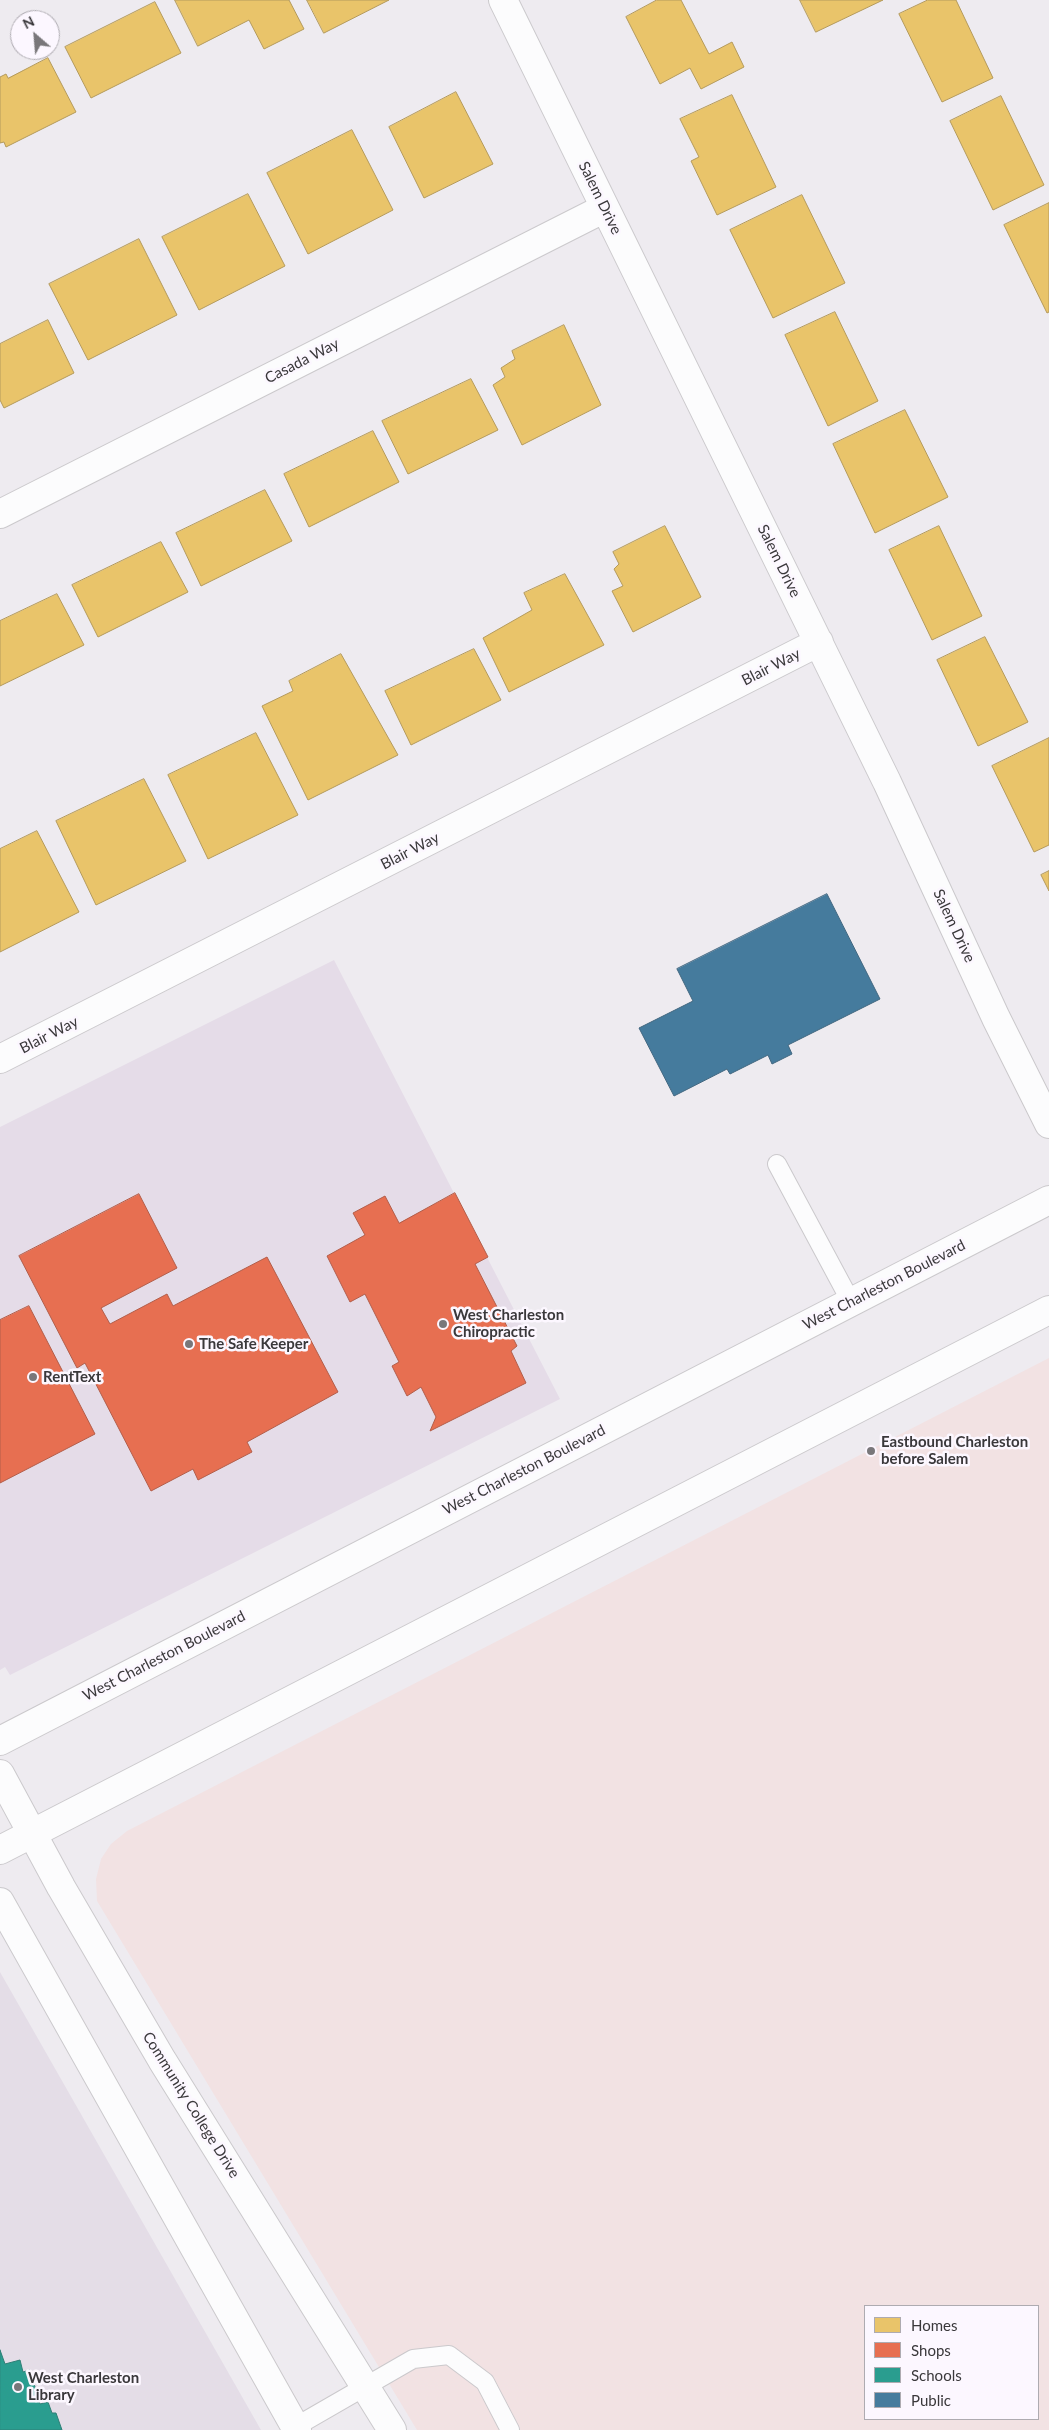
<!DOCTYPE html>
<html>
<head>
<meta charset="utf-8">
<style>
  body { margin:0 }
  #map { position:relative; width:1049px; height:2430px; overflow:hidden; background:#eeebf0; font-family:Lato,sans-serif }
  canvas { display:block }
  .legend { position:absolute; left:864px; top:2305px; width:175px; height:115px; box-sizing:border-box; background:#fcf7ff; border:1px solid #aeabb1; margin:0; padding:6px 9px; list-style:none; font-size:15px; color:#3a383b }
  .legend li { display:flex; align-items:center; gap:10px; height:25px }
  .legend b { width:25px; border:1px solid #aeabb1 }
  .north { position:absolute; left:10px; top:10px; width:50px; height:50px; box-sizing:border-box; background:#fcf7ff; border:1px solid #aeabb1; border-radius:50%; rotate:333deg; font-size:14px; font-weight:700; line-height:20px; text-align:center; color:#3a383b }
  .north::after { content:''; display:block; margin:auto; width:18px; height:22px; background:#79777a; clip-path:polygon(50% 0,100% 100%,50% 72%,0 100%) }
</style>
</head>
<body>
<div id="map">
<canvas width="1049" height="2430"></canvas>
<ul class="legend">
<li><b style="height:14px;background:#e9c46a"></b>Homes</li>
<li><b style="height:14px;background:#e76f51"></b>Shops</li>
<li><b style="height:14px;background:#2a9d8f"></b>Schools</li>
<li><b style="height:14px;background:#457b9d"></b>Public</li>
</ul>
<div class="north">N</div>
</div>
<script>
const g = document.querySelector('canvas').getContext('2d');
g.lineJoin = 'round';
function paint(path, color) {
  g.fillStyle = color;
  g.fill(path, 'evenodd');
}
function stroke(path, color, width, dash) {
  g.strokeStyle = color;
  g.lineWidth = width;
  g.lineCap = dash ? 'butt' : 'round';
  g.setLineDash(dash || []);
  g.stroke(path);
}
function label(font, color, halo, rows, align = 'center') {
  g.font = font + ' Lato,sans-serif';
  g.lineWidth = 5;
  g.setLineDash([]);
  g.textBaseline = 'middle';
  g.strokeStyle = halo;
  g.fillStyle = color;
  for (const [text, x, y, turn = 0] of rows) {
    g.save();
    g.translate(x, y);
    g.rotate((+turn || 0) * Math.PI / 180);
    g.textAlign = isNaN(turn) ? turn : align;
    if (halo) g.strokeText(text, 0, 0);
    g.fillText(text, 0, 0);
    g.restore();
  }
}
paint(new Path2D(`
  M 334,960 L 560,1399 L 10,1675 L 5,1667 L 0,1670 L 0,1127 Z`), '#e5dce8');
paint(new Path2D(`
  M 0,1972 L 261,2430 L 0,2430 Z`), '#e4dde7');
paint(new Path2D(`
  M 1049,1358 L 1049,2430 L 417,2430 L 97,1901 L 96,1879 L 101,1859 L 111,1844 L 127,1831 ZM 865,2306 L 1038,2306 L 1038,2419 L 865,2419 Z`), '#f2e2e3');
const homes = new Path2D(`
  M 175,0 L 289,0 L 304,29 L 264,49 L 249,20 L 198,46 Z
  M 307,0 L 389,0 L 324,33 Z
  M 657,0 L 681,0 L 709,54 L 732,42 L 744,67 L 701,89 L 690,68 L 660,84 L 626,17 Z
  M 800,0 L 883,0 L 816,32 Z
  M 928,0 L 956,0 L 993,78 L 942,102 L 899,14 Z
  M 155,2 L 181,53 L 91,98 L 65,47 Z
  M 48,58 L 76,112 L 6,147 L 4,142 L 0,143 L 0,77 L 6,74 L 8,78 Z
  M 456,92 L 493,164 L 424,198 L 389,127 Z
  M 732,95 L 776,187 L 717,215 L 691,161 L 699,157 L 680,119 Z
  M 1001,96 L 1044,185 L 993,210 L 950,121 Z
  M 352,130 L 393,210 L 308,254 L 267,173 Z
  M 248,194 L 285,266 L 199,310 L 162,237 Z
  M 802,195 L 845,283 L 773,318 L 730,230 Z
  M 1049,203 L 1049,312 L 1047,313 L 1004,225 Z
  M 139,239 L 177,315 L 88,360 L 49,284 Z
  M 835,312 L 878,401 L 828,426 L 785,335 Z
  M 48,320 L 74,373 L 4,408 L 0,400 L 0,344 Z
  M 564,325 L 601,405 L 522,445 L 493,385 L 505,377 L 501,368 L 515,359 L 512,351 Z
  M 471,379 L 498,430 L 408,474 L 382,421 Z
  M 905,410 L 948,497 L 875,533 L 833,444 Z
  M 373,431 L 399,482 L 309,527 L 284,474 Z
  M 265,490 L 292,541 L 201,586 L 176,533 Z
  M 665,526 L 701,597 L 633,632 L 612,591 L 623,586 L 614,569 L 619,564 L 613,552 Z
  M 939,526 L 982,616 L 932,640 L 889,550 Z
  M 161,542 L 188,592 L 98,637 L 72,585 Z
  M 565,574 L 604,645 L 509,692 L 483,638 L 532,610 L 524,593 Z
  M 57,594 L 84,645 L 0,686 L 0,621 Z
  M 985,637 L 1028,722 L 978,746 L 937,660 Z
  M 474,649 L 501,700 L 411,745 L 385,691 Z
  M 341,654 L 398,755 L 308,800 L 262,706 L 293,691 L 289,681 Z
  M 256,733 L 298,815 L 208,859 L 168,775 Z
  M 1049,738 L 1049,845 L 1034,852 L 992,766 Z
  M 144,779 L 186,861 L 96,905 L 56,821 Z
  M 37,831 L 79,912 L 0,952 L 0,849 Z
  M 1049,871 L 1049,891 L 1041,875 Z`);
paint(homes, '#e9c46a');
stroke(homes, '#b49a5c', 1);
const shops = new Path2D(`
  M 455,1193 L 488,1257 L 475,1264 L 517,1346 L 511,1351 L 526,1383 L 430,1431 L 436,1417 L 421,1387 L 407,1396 L 392,1366 L 399,1362 L 365,1294 L 350,1302 L 327,1256 L 365,1235 L 353,1213 L 385,1196 L 399,1223 Z
  M 139,1194 L 177,1268 L 101,1308 L 110,1324 L 167,1294 L 173,1306 L 267,1257 L 338,1392 L 247,1442 L 252,1452 L 198,1480 L 193,1469 L 151,1491 L 85,1363 L 77,1368 L 19,1256 Z
  M 29,1306 L 95,1434 L 0,1483 L 0,1320 Z`);
paint(shops, '#e76f51');
stroke(shops, '#b35e4a', 1);
const schools = new Path2D(`
  M 0,2350 L 5,2364 L 20,2360 L 23,2372 L 30,2370 L 40,2404 L 48,2402 L 52,2413 L 56,2413 L 62,2430 L 0,2430 Z`);
paint(schools, '#2a9d8f');
stroke(schools, '#2f7f76', 1);
const public = new Path2D(`
  M 827,894 L 880,999 L 788,1045 L 792,1054 L 772,1064 L 768,1055 L 730,1074 L 727,1069 L 674,1096 L 639,1028 L 693,1001 L 677,969 Z`);
paint(public, '#457b9d');
stroke(public, '#426780', 1);
const service = new Path2D(`
  M 777,1164 L 851,1302
  M 295,2427 L 413,2359 L 449,2355 L 485,2382 L 510,2430`);
const minor = new Path2D(`
  M 503,0 L 887,782 L 996,1018 L 1049,1124
  M 0,514 L 605,208
  M 0,1059 L 819,642`);
const tertiary = new Path2D(`
  M 0,1774 L 61,1887 L 162,2060 L 392,2430
  M 0,1902 L 297,2430`);
const primary = new Path2D(`
  M 0,1741 L 1049,1200
  M 0,1850 L 1049,1310`);
stroke(service, '#cbc9cc', 20);
stroke(minor, '#cbc9cc', 30);
stroke(tertiary, '#cbc9cc', 30);
stroke(primary, '#cbc9cc', 30);
stroke(service, '#fcfcfd', 18);
stroke(minor, '#fcfcfd', 28);
stroke(tertiary, '#fcfcfd', 28);
stroke(primary, '#fcfcfd', 28);
for (const [x, y, r, color] of [
  [443,1324,5,"#79777a"],
  [189,1344,5,"#79777a"],
  [33,1377,5,"#79777a"],
  [871,1451,5,"#79777a"],
  [18,2387,5,"#79777a"]
]) {
  const dot = new Path2D();
  dot.arc(x, y, r, 0, 2 * Math.PI);
  g.fillStyle = color;
  g.fill(dot);
  stroke(dot, '#fcf7ff', 2);
}
label('15px', '#3a383b', '#fcf7ff', [
  ["Salem Drive",600,198,64],
  ["Casada Way",302,361,-27],
  ["Salem Drive",779,561,64],
  ["Blair Way",771,667,-27],
  ["Blair Way",410,851,-27],
  ["Salem Drive",954,926,65],
  ["Blair Way",49,1035,-27],
  ["West Charleston Boulevard",884,1285,-27],
  ["West Charleston Boulevard",524,1470,-27],
  ["West Charleston Boulevard",164,1656,-27],
  ["Community College Drive",191,2105,58]
]);
label('bold 15px', '#3a383b', '#fcf7ff', [
  ["West Charleston",453,1315],
  ["Chiropractic",453,1332],
  ["The Safe Keeper",199,1344],
  ["RentText",43,1377],
  ["Eastbound Charleston",881,1442],
  ["before Salem",881,1459],
  ["West Charleston",28,2378],
  ["Library",28,2395]
], 'left');
</script>
</body>
</html>
